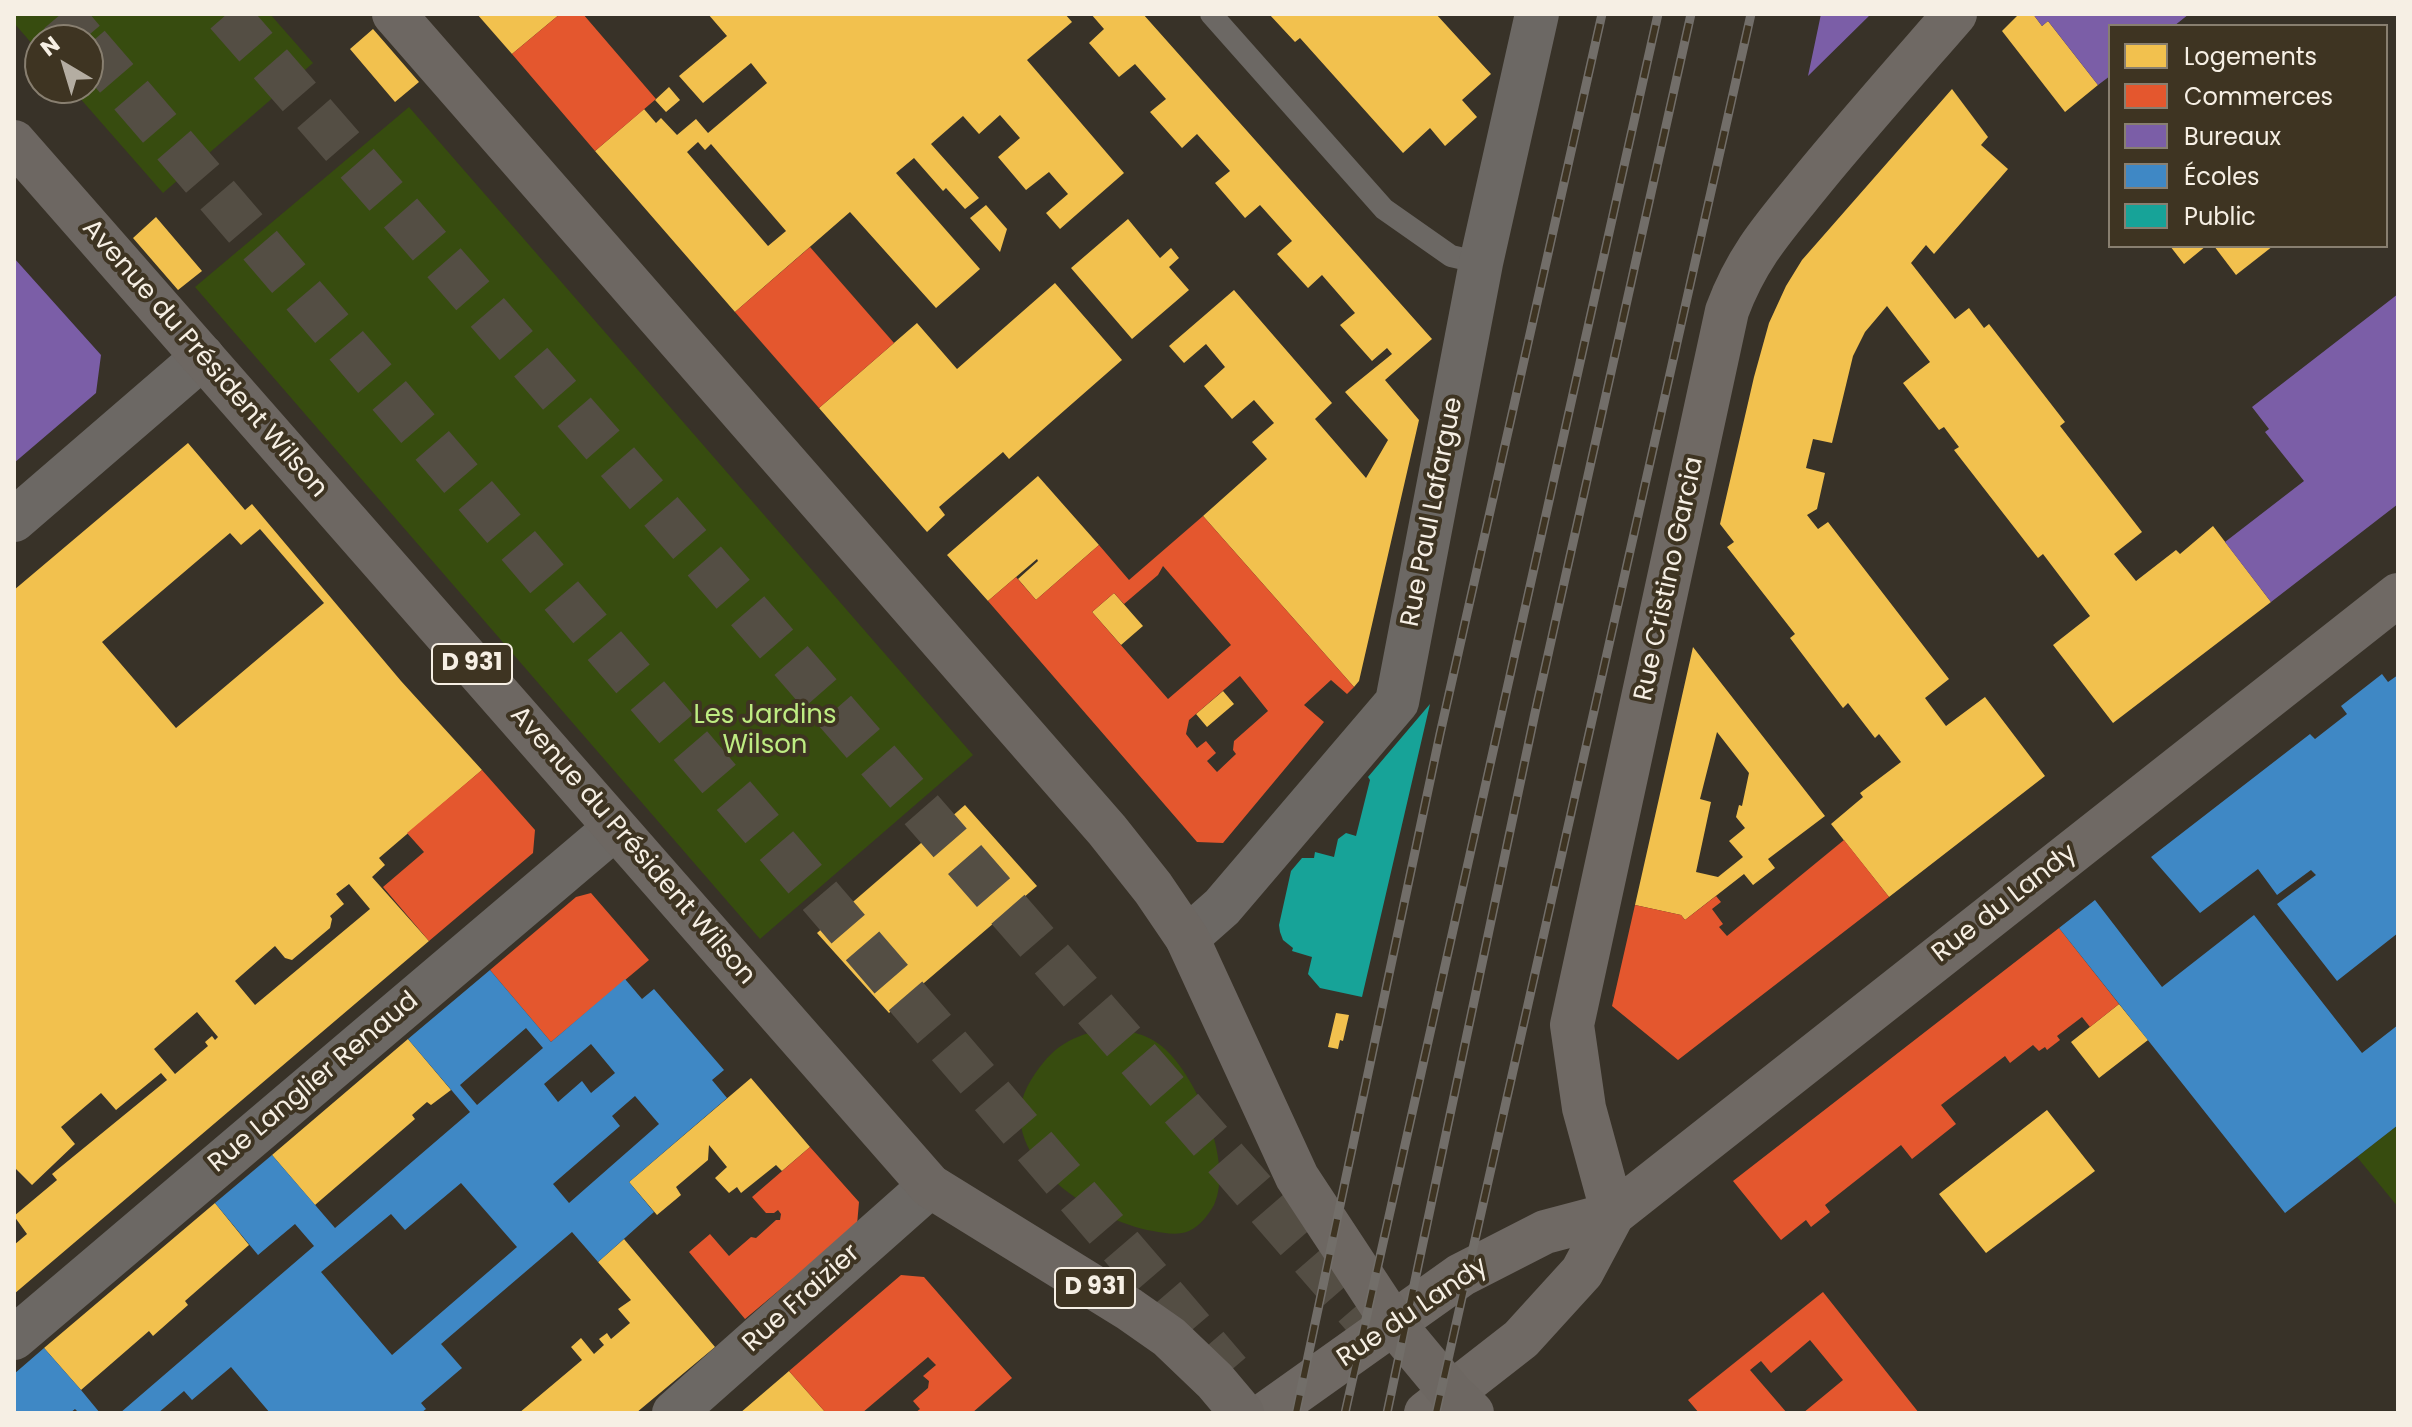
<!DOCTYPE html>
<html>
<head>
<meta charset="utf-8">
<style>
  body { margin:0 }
  #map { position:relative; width:2412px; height:1427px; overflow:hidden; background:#383228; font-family:Poppins,sans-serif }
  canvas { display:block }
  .frame { position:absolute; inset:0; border:16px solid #f6efe4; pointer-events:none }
  .legend { position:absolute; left:2108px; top:24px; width:280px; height:224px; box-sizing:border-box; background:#3e3422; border:2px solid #887f70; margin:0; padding:10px 14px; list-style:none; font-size:24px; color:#f6efe4 }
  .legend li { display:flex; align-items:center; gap:16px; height:40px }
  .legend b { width:40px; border:2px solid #887f70 }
  .north { position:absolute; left:24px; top:24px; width:80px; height:80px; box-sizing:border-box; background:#3e3422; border:2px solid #887f70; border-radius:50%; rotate:322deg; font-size:22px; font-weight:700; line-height:32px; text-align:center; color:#f6efe4 }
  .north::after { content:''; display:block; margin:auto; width:28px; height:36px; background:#b4ada2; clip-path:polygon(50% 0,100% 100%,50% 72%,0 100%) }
</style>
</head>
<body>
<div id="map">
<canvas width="2412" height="1427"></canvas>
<div class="frame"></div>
<ul class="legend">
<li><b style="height:22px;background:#f2c14e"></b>Logements</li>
<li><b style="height:22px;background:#e4572e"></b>Commerces</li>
<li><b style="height:22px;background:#7b5ea7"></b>Bureaux</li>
<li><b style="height:22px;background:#3f88c5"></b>Écoles</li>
<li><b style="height:22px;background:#17a398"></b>Public</li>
</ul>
<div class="north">N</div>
</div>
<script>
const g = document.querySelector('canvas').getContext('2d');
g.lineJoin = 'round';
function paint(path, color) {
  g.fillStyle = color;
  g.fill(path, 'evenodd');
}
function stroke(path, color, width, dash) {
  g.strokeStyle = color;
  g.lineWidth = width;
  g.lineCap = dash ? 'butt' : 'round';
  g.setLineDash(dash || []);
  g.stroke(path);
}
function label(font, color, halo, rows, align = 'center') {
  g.font = font + ' Poppins,sans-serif';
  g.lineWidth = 8;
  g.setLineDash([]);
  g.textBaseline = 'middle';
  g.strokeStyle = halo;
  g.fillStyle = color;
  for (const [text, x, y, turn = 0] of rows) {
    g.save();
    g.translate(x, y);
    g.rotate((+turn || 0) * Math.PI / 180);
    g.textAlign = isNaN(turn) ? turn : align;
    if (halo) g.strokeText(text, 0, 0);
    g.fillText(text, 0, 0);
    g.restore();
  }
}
paint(new Path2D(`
  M 14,14 L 270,14 L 313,63 L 163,193 L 71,88 L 88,88 L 88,40 L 40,40 L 40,53 L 14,23 Z
  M 409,107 L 973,755 L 760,939 L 195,287 Z
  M 1109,1027 C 1129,1031 1149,1034 1165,1049 C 1197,1078 1234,1163 1214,1205 C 1209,1214 1199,1227 1189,1231 C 1178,1236 1164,1233 1153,1231 C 1092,1221 986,1152 1031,1080 C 1054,1044 1069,1038 1109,1027 Z
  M 2398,1125 L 2398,1207 L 2357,1157 Z`), '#374c0f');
paint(new Path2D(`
  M 477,14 L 560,14 L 512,54 Z
  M 708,14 L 1065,14 L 1072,22 L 1027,60 L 1124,173 L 1060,229 L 1046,213 L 1068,194 L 1049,172 L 1026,190 L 998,157 L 1020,138 L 1000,115 L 979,134 L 963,116 L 931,144 L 979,198 L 965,209 L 946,188 L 943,191 L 914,158 L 896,173 L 980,269 L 936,308 L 850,212 L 735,312 L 595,151 L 644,109 L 656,123 L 661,118 L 677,135 L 696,119 L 708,133 L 767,83 L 751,63 L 703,103 L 679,76 L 727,36 ZM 698,142 L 705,150 L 711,144 L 786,231 L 768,246 L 687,152 Z
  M 1091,14 L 1143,14 L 1432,339 L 1385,380 L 1419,420 L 1359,681 L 1354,687 L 1203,516 L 1267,459 L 1252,442 L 1274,423 L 1254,400 L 1232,419 L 1204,386 L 1225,367 L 1206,344 L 1184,363 L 1169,346 L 1234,290 L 1332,403 L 1315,419 L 1366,478 L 1388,440 L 1345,392 L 1392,354 L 1387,348 L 1372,361 L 1340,325 L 1355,313 L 1322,275 L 1308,288 L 1277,254 L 1292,241 L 1260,205 L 1245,218 L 1215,183 L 1230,171 L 1197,134 L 1182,148 L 1150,112 L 1166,99 L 1135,64 L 1119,77 L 1089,43 L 1104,29 Z
  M 1269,14 L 1436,14 L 1491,74 L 1462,100 L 1477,117 L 1445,146 L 1430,128 L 1403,153 L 1300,38 L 1295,42 Z
  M 2019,14 L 2033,14 L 2042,26 L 2048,21 L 2098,85 L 2065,112 L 2002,31 Z
  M 373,29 L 419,82 L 395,102 L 350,49 Z
  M 669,87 L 680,100 L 666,112 L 655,100 Z
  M 1952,89 L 1988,137 L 1981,145 L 2008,169 L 1934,254 L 1926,245 L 1911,263 L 1955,319 L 1969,308 L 1984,328 L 1989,324 L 2065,422 L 2060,426 L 2142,532 L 2114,554 L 2136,581 L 2176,550 L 2180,554 L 2213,526 L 2271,602 L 2113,723 L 2053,645 L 2090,616 L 2043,554 L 2038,558 L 1954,450 L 1959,447 L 1944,427 L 1939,430 L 1903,383 L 1930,362 L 1887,306 L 1865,332 L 1853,356 L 1832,443 L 1813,439 L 1806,468 L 1825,473 L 1817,509 L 1807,515 L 1818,529 L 1828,522 L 1949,679 L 1925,698 L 1946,726 L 1985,697 L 2045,776 L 1889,897 L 1831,824 L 1863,797 L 1860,793 L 1901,762 L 1879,734 L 1875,738 L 1848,703 L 1843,708 L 1790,638 L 1795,634 L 1727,547 L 1734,542 L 1720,524 L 1754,377 L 1769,323 L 1786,286 L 1802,260 Z
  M 986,205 L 1007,229 L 1000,252 L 970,218 Z
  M 156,217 L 202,271 L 178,290 L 133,238 Z
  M 1128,219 L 1160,258 L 1171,248 L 1179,258 L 1169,267 L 1189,290 L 1132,339 L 1071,268 Z
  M 2170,246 L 2206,246 L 2184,264 Z
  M 2214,246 L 2273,246 L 2236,275 Z
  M 1055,283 L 1122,360 L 1009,459 L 1003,452 L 939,507 L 945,515 L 927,532 L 819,408 L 917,323 L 957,369 Z
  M 188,443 L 245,510 L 252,504 L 401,681 L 482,770 L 379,858 L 385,865 L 372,877 L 429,941 L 14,1294 L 14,1245 L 27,1234 L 14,1216 L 57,1180 L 52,1174 L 167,1080 L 161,1073 L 116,1110 L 101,1093 L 61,1127 L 75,1144 L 32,1185 L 14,1167 L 14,590 ZM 260,529 L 324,603 L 176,728 L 102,642 L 230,533 L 241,545 ZM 349,884 L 370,909 L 255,1005 L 235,981 L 275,946 L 285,958 L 292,960 L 330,928 L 332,919 L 330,916 L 344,904 L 336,894 ZM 197,1012 L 218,1037 L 215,1040 L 212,1036 L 205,1042 L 208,1046 L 175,1074 L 154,1049 Z
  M 1038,476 L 1099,545 L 1036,600 L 1018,579 L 1038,561 L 1037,559 L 988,601 L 947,555 Z
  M 1114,593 L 1143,626 L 1121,645 L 1092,612 Z
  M 1693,647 L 1825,816 L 1768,859 L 1775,868 L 1753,885 L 1744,874 L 1685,920 L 1681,915 L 1635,905 ZM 1717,732 L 1749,773 L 1742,806 L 1739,805 L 1736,817 L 1745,828 L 1729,841 L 1743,857 L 1718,877 L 1696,872 L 1711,802 L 1700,799 Z
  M 1223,691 L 1234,704 L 1207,727 L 1196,714 Z
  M 965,805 L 1037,886 L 889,1013 L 817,933 Z
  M 2119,1004 L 2148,1040 L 2099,1078 L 2071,1042 Z
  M 1336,1013 L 1349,1015 L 1343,1041 L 1340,1040 L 1338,1049 L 1328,1047 Z
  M 408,1039 L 451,1090 L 431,1105 L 427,1102 L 412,1115 L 415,1119 L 315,1205 L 272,1155 Z
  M 751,1078 L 810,1147 L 782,1171 L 776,1165 L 741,1193 L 737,1187 L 729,1193 L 715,1178 L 727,1167 L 709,1145 L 708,1160 L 676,1187 L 681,1195 L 657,1215 L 629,1182 Z
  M 2047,1110 L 2095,1171 L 1986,1253 L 1939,1194 Z
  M 215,1203 L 249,1245 L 185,1301 L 188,1305 L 153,1336 L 149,1331 L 81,1390 L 44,1348 Z
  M 624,1239 L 715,1347 L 636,1413 L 519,1413 L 582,1360 L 571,1347 L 581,1338 L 594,1354 L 604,1345 L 599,1339 L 607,1333 L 611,1339 L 630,1323 L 618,1309 L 631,1300 L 598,1262 Z
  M 789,1371 L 826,1413 L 740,1413 Z`), '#f2c14e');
paint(new Path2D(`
  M 560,14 L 583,14 L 656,99 L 595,151 L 512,54 Z
  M 810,247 L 894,343 L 819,408 L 735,312 Z
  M 1203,516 L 1354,687 L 1347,694 L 1331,680 L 1304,705 L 1324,722 L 1223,843 L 1197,842 L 988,601 L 1016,577 L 1036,600 L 1099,545 L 1129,580 ZM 1163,566 L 1231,645 L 1168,699 L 1092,612 L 1114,593 L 1124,604 L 1158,575 ZM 1240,676 L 1268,711 L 1234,741 L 1233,750 L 1236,754 L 1217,772 L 1207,761 L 1216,753 L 1206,741 L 1197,748 L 1186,734 L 1189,720 Z
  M 482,770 L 535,830 L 533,853 L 429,941 L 383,887 L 424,852 L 407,833 Z
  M 1844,840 L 1889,897 L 1678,1060 L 1612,1006 L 1635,905 L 1681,915 L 1685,920 L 1716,896 L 1721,902 L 1712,909 L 1723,924 L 1719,927 L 1727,936 Z
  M 591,893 L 649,960 L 551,1042 L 490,970 L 576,897 Z
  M 2059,928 L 2119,1004 L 2090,1027 L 2082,1017 L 2057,1036 L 2060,1040 L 2047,1050 L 2045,1047 L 2039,1051 L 2033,1045 L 2010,1063 L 2005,1056 L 1941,1105 L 1956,1124 L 1912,1159 L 1901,1145 L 1825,1205 L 1830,1212 L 1811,1227 L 1806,1220 L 1781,1240 L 1733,1181 Z
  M 810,1147 L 859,1202 L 857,1225 L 745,1319 L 689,1252 L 710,1234 L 729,1256 L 751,1237 L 756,1238 L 776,1220 L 780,1220 L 781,1214 L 778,1210 L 774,1213 L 766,1213 L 752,1197 Z
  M 901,1275 L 924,1277 L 1012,1378 L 972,1413 L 915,1413 L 920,1409 L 913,1401 L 928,1388 L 929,1381 L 923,1376 L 936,1365 L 928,1357 L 862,1413 L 826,1413 L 789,1371 Z
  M 1823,1292 L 1919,1413 L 1803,1413 L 1843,1380 L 1810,1340 L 1771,1373 L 1761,1361 L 1750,1370 L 1787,1413 L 1699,1413 L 1688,1400 Z`), '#e4572e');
paint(new Path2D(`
  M 1821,14 L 1871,14 L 1808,76 Z
  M 2033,14 L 2189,14 L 2174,26 L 2110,26 L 2110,76 L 2098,85 L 2048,21 L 2042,26 Z
  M 14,258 L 101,355 L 96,393 L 14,463 Z
  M 2398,294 L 2398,504 L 2271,602 L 2225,542 L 2304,481 L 2265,432 L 2269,429 L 2252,407 Z`), '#7b5ea7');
paint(new Path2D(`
  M 2382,674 L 2388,682 L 2398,675 L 2398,933 L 2337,981 L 2277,904 L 2316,875 L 2311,870 L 2277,895 L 2258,869 L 2200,913 L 2151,857 L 2310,734 L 2315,739 L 2347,714 L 2341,706 Z
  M 2095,900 L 2162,987 L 2254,915 L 2362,1053 L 2398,1025 L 2398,1125 L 2285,1213 L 2059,928 Z
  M 490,970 L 551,1042 L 625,979 L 642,999 L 654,989 L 724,1070 L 712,1080 L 727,1098 L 629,1182 L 654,1212 L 598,1262 L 572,1232 L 441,1344 L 462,1368 L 421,1403 L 426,1409 L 421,1413 L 270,1413 L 231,1367 L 192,1400 L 184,1391 L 158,1413 L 120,1413 L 314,1246 L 295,1224 L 258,1255 L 215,1203 L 272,1155 L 335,1228 L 470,1112 L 408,1039 ZM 526,1028 L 543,1048 L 477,1105 L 460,1085 ZM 591,1044 L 615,1073 L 591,1093 L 582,1081 L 558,1102 L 544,1084 ZM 635,1096 L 659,1124 L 569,1203 L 553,1184 L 620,1126 L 612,1116 ZM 461,1183 L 517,1247 L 392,1355 L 321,1272 L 391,1214 L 405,1230 Z
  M 44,1348 L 81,1390 L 100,1413 L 79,1413 L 75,1409 L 70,1413 L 14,1413 L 14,1374 Z`), '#3f88c5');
paint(new Path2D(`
  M 1430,704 L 1362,997 L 1320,988 L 1308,974 L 1312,957 L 1292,951 L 1293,948 L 1283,940 L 1280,932 L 1279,925 L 1291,871 L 1302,858 L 1314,858 L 1315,852 L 1334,857 L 1338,839 L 1346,833 L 1356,836 L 1370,780 L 1368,777 Z`), '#17a398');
stroke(new Path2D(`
  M 61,14 L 83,40
  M 227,14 L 1396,1354
  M 88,45 L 1229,1372`), '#544e44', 44, [44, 22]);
stroke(new Path2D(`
  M 1211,14 L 1384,209 L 1451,256 L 1481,263`), '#6c6864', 22);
stroke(new Path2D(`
  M 14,520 L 203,357
  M 1187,938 L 1222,907 L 1397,702 L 1481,263 L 1537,14
  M 14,1338 L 615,828
  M 674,1413 L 930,1186`), '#6c6864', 44);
stroke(new Path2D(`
  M 1613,1214 L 1584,1108 L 1572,1025 L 1727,311 C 1748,254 1777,224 1814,178 C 1860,122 1908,68 1955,14
  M 1267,1413 L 1461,1275 L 1545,1232 L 1613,1214
  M 1426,1413 L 1521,1339 L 1582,1272 L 1613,1214 L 2398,595`), '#6f6964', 44);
stroke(new Path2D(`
  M 394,14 L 1107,830 L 1153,888 L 1187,938 L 1297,1177 L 1393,1323 L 1452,1394 L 1472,1413
  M 14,142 L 930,1186 L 1129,1309 L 1169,1337 L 1215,1381 L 1242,1413`), '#6d6762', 44);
const rail = new Path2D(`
  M 1296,1413 L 1440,734 L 1602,14
  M 1345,1413 L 1658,14
  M 1387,1413 L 1535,713 L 1691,14
  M 1436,1413 L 1751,14`);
stroke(rail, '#726e69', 9);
stroke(rail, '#3e3422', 6, [18]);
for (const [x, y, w] of [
  [472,664,80],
  [1095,1288,80]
]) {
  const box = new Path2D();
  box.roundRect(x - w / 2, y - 20, w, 40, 6);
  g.fillStyle = '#3e3422';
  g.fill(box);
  stroke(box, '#f6efe4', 2);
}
label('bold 24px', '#f6efe4', null, [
  ["D 931",472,664],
  ["D 931",1095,1288]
]);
label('26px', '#f6efe4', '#3e3422', [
  ["Avenue du Président Wilson",204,359,49],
  ["Rue Paul Lafargue",1433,512,-79],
  ["Rue Cristino Garcia",1670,579,-78],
  ["Avenue du Président Wilson",632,846,49],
  ["Rue du Landy",2005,904,-38],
  ["Rue Langlier Renaud",314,1083,-40],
  ["Rue Fraizier",802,1299,-42],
  ["Rue du Landy",1413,1313,-34]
]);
label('26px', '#beec82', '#3e3422', [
  ["Les Jardins",765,716],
  ["Wilson",765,746]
]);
</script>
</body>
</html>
